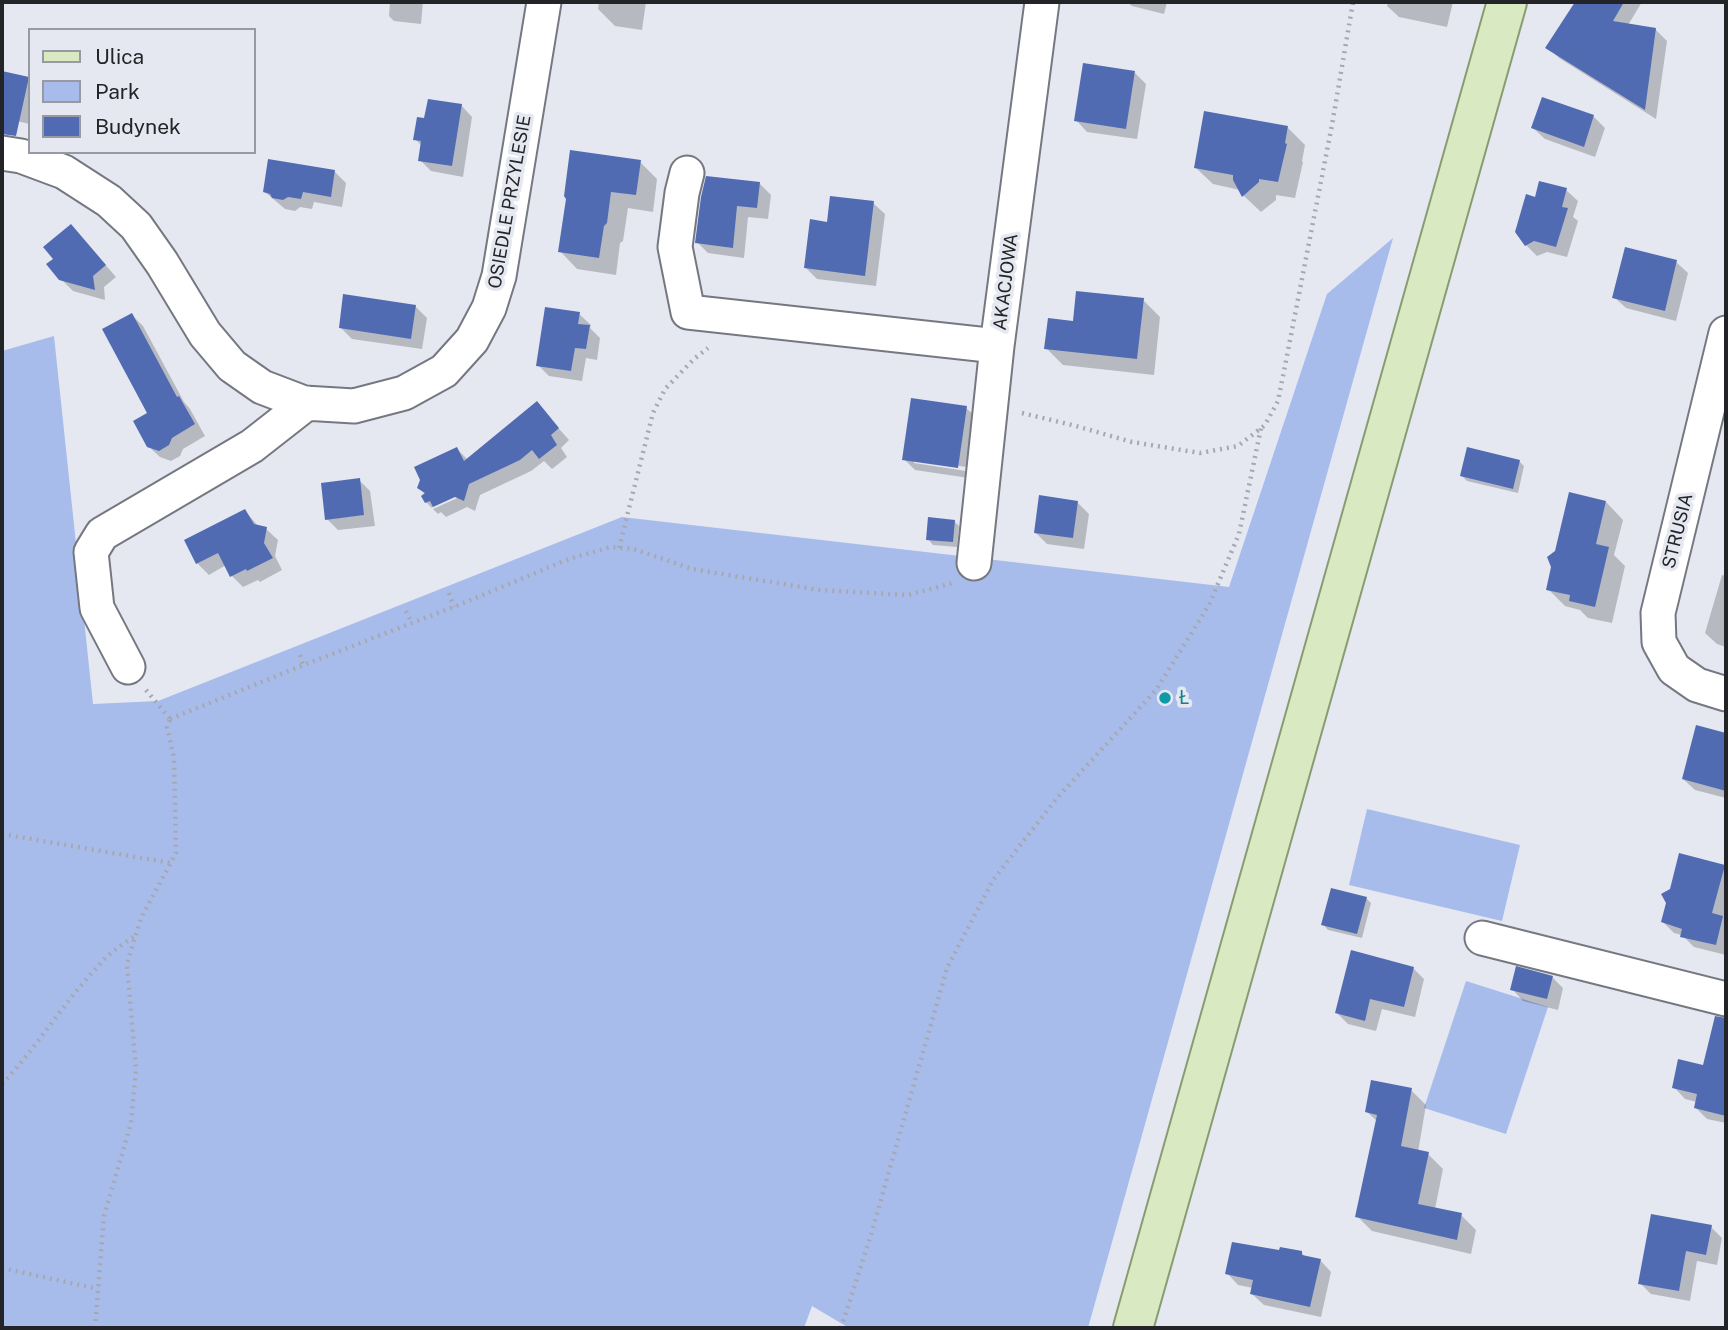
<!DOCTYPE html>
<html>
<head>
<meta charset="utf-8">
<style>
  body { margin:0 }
  #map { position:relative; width:1728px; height:1330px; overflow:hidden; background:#e5e8f1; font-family:"Public Sans",sans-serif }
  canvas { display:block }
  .frame { position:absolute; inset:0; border:4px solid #222427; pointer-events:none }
  .legend { position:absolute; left:28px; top:28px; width:228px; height:126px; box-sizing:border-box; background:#e5e8f1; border:2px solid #979aa0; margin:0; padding:9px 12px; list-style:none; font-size:21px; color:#222427 }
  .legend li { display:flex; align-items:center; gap:14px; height:35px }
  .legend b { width:35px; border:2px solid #979aa0 }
</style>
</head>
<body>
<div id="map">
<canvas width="1728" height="1330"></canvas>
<div class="frame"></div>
<ul class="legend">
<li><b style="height:9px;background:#d9eac2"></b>Ulica</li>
<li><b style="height:19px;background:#a8bcec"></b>Park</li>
<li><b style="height:19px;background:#516bb2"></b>Budynek</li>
</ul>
</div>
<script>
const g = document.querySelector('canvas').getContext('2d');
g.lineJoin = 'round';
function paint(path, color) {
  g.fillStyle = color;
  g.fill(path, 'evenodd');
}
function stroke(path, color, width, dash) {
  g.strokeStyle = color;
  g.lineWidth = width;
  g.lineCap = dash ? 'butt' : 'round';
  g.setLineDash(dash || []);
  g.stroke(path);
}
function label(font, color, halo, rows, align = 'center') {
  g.font = font + ' "Public Sans",sans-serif';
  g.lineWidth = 7;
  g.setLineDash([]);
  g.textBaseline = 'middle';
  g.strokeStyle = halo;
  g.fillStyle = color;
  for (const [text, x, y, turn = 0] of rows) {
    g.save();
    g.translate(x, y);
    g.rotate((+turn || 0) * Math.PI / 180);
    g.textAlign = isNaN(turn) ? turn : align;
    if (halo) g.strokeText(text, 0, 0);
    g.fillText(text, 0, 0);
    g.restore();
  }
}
paint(new Path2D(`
  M 1393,238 L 1088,1328 L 849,1328 L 812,1306 L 804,1328 L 2,1328 L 2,351 L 54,336 L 93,704 L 158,701 L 622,517 L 1229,587 L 1327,294 Z
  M 1367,809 L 1520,845 L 1502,921 L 1349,885 Z
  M 1466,981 L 1548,1007 L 1506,1134 L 1424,1108 Z`), '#a8bcec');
paint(new Path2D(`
  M 390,2 L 423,2 L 421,24 L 394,21 L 389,16 Z
  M 599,2 L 646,2 L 642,30 L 615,26 L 598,9 Z
  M 1127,2 L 1167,2 L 1164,14 L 1132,6 Z
  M 1388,2 L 1453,2 L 1447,27 L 1399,17 L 1387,6 Z
  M 1577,2 L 1642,2 L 1628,25 L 1655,29 L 1667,41 L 1656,119 L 1559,58 L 1548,47 Z
  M 2,73 L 30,80 L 30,124 L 2,118 Z
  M 1135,73 L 1146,84 L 1137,139 L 1087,132 L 1076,120 Z
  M 1543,100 L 1594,117 L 1605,128 L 1595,157 L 1545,139 L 1533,128 Z
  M 461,105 L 472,117 L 463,177 L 431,171 L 420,160 L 422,146 L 415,139 L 426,120 Z
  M 1288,128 L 1305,145 L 1302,161 L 1303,162 L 1295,198 L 1276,195 L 1276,200 L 1261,212 L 1244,196 L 1240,190 L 1213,184 L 1195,167 Z
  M 640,162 L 657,179 L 653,212 L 628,208 L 623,241 L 620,243 L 616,275 L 577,269 L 560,251 L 568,199 Z
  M 334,171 L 346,183 L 342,207 L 314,202 L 312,209 L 300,207 L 295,211 L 285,209 L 265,192 Z
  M 759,183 L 771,195 L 768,219 L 748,217 L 744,258 L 708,253 L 697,242 Z
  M 1566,190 L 1578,201 L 1573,217 L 1578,221 L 1567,257 L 1547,252 L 1537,256 L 1526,245 L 1536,199 Z
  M 873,203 L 885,214 L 876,286 L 817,279 L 806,268 L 829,224 Z
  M 82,238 L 116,277 L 104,287 L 105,300 L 73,291 L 61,279 Z
  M 1676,262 L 1688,273 L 1676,321 L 1626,308 L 1614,297 Z
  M 1143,300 L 1160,317 L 1154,375 L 1063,365 L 1046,348 Z
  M 415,306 L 427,318 L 422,349 L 352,339 L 340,327 Z
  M 579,314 L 591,325 L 590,328 L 600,338 L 597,360 L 586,358 L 582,381 L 549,376 L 538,365 Z
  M 132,315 L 143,326 L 184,402 L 190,409 L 205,436 L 183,449 L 180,456 L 171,461 L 160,457 L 148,446 L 150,414 Z
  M 537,404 L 569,440 L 561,448 L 567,457 L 552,469 L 544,461 L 531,471 L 480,495 L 475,511 L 467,507 L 446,517 L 441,512 L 438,514 L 433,509 L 464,495 L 462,492 L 435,504 L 432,508 L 426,502 L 425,494 L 419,488 L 457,449 L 468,460 Z
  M 966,408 L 978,419 L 969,478 L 915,470 L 904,459 ZM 914,460 L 967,467 L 966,471 L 914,463 Z
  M 1519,461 L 1524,466 L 1518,493 L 1467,481 L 1462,476 Z
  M 359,480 L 370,491 L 375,526 L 338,530 L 327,519 Z
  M 1606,502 L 1623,520 L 1614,555 L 1625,566 L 1612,623 L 1588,618 L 1580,610 L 1565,606 L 1548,589 Z
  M 1078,503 L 1089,514 L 1084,549 L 1047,544 L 1036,533 Z
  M 245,511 L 259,527 L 266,529 L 278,540 L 275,556 L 282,570 L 260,582 L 258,580 L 243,587 L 232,576 L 226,565 L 209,575 L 197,563 L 186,541 Z
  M 954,521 L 959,526 L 957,547 L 933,545 L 928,539 Z
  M 1722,575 L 1726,576 L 1726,647 L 1717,644 L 1705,633 Z
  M 1723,734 L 1726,737 L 1726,798 L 1695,790 L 1683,779 Z
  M 1680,855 L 1726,867 L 1726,955 L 1694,947 L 1682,935 L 1674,933 L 1663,922 Z
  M 1366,898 L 1371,903 L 1362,938 L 1328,930 L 1323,924 Z
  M 1413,968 L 1424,979 L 1415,1017 L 1382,1009 L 1376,1031 L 1348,1024 L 1337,1013 Z
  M 1552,977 L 1563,988 L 1558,1010 L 1523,1001 L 1512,989 Z
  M 1708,1051 L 1726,1056 L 1726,1123 L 1707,1119 L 1696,1108 L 1697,1102 L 1685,1099 L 1674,1087 L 1705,1067 Z
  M 1411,1090 L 1426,1105 L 1418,1152 L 1428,1154 L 1443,1169 L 1435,1209 L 1461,1215 L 1476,1230 L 1471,1254 L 1372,1231 L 1357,1216 L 1378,1122 L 1367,1112 Z
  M 1711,1227 L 1722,1238 L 1717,1265 L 1697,1261 L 1690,1301 L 1651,1294 L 1640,1283 Z
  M 1280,1252 L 1302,1253 L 1306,1258 L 1320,1260 L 1331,1272 L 1321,1317 L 1264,1305 L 1252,1294 L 1253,1288 L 1238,1285 L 1227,1273 Z`), '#0003');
paint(new Path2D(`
  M 1575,2 L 1624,2 L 1613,21 L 1656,28 L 1645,110 L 1545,48 Z
  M 1083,63 L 1135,71 L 1126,129 L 1074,121 Z
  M 2,71 L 29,77 L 16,136 L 2,134 Z
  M 1542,97 L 1594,115 L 1584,147 L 1531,128 Z
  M 428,99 L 462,104 L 452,166 L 418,161 L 421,141 L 413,140 L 417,117 L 424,118 Z
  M 1204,111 L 1288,126 L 1285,143 L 1287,144 L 1278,182 L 1259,179 L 1259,182 L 1242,197 L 1233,180 L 1233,175 L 1194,168 Z
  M 570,150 L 641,160 L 636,195 L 611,192 L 607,223 L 604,226 L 599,258 L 558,252 L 566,199 L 564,196 Z
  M 268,159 L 335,170 L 331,197 L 303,192 L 301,199 L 288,197 L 283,200 L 272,198 L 270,194 L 263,192 Z
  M 706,176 L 760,182 L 757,208 L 737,206 L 733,248 L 695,243 L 701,197 Z
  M 1539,181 L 1567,188 L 1562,207 L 1568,208 L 1556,247 L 1534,241 L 1525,246 L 1515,232 L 1526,194 L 1535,197 Z
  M 830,196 L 874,201 L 865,276 L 804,268 L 810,219 L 827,222 Z
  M 71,224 L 106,265 L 93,276 L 95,290 L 59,280 L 46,264 L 53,259 L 43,247 Z
  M 1625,247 L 1677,260 L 1665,311 L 1612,298 Z
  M 1076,291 L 1144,298 L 1137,359 L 1044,349 L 1048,318 L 1073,321 Z
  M 343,294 L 416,305 L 411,339 L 339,328 Z
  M 545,307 L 580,312 L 578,324 L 590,325 L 586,349 L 575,348 L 571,371 L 536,366 Z
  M 132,313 L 177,397 L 179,396 L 195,424 L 172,438 L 169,445 L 159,451 L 147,447 L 133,421 L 147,413 L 102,329 Z
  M 911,398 L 967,406 L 958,468 L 902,460 Z
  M 537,401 L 559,428 L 551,435 L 557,445 L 539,459 L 532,450 L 520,460 L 469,484 L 464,501 L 455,497 L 433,507 L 430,501 L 425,503 L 421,496 L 425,493 L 417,488 L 420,480 L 414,467 L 457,447 L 464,461 Z
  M 1467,447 L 1520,460 L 1513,489 L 1460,476 Z
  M 360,478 L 364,515 L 325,520 L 321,483 Z
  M 1569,492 L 1606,501 L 1596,544 L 1609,547 L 1595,607 L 1569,601 L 1570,595 L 1546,590 L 1551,567 L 1547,557 L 1555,551 Z
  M 1039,495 L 1078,501 L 1073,538 L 1034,533 Z
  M 245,509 L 254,524 L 267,527 L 264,543 L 273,558 L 247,571 L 246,569 L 230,577 L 218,553 L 196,564 L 184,540 Z
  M 928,517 L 955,520 L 953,542 L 926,540 Z
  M 1696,725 L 1726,733 L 1726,791 L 1682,779 Z
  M 1679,853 L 1725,865 L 1712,913 L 1723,916 L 1716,945 L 1680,937 L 1682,929 L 1661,922 L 1666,903 L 1661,894 L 1670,889 Z
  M 1331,888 L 1367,897 L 1357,934 L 1321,925 Z
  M 1351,950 L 1414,967 L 1404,1007 L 1370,999 L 1365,1021 L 1335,1013 Z
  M 1516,966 L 1553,976 L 1547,999 L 1510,990 Z
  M 1715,1016 L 1726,1018 L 1726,1116 L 1694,1108 L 1697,1094 L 1672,1088 L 1678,1059 L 1703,1065 Z
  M 1371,1080 L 1412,1088 L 1401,1146 L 1429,1152 L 1418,1204 L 1462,1213 L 1457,1240 L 1355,1217 L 1377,1115 L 1365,1112 Z
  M 1651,1214 L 1712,1225 L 1706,1255 L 1686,1251 L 1679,1291 L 1638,1284 Z
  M 1232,1242 L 1279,1250 L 1280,1247 L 1302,1251 L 1302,1255 L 1321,1259 L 1310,1307 L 1250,1294 L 1253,1280 L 1225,1274 Z`), '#516bb2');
const minor = new Path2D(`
  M 2,153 L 21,156 L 64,172 L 109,201 L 136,226 L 162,263 L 205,334 L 232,366 L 262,387 L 304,403 L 354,406 L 404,393 L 444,371 L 472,340 L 489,308 L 499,276 L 544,2
  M 687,173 L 682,193 L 675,247 L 688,312 L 997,346
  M 1726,333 L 1658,613 L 1659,642 L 1674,669 L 1697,685 L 1726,694
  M 974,563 L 997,346 L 1042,2
  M 128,667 L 97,608 L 91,552 L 102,534 L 252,446 L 307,403
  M 1482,938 L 1726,999`);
const major = new Path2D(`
  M 1133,1328 L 1507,2`);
stroke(minor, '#757880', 37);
stroke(major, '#889c72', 42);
stroke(new Path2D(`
  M 1022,413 L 1076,426 L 1132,442 L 1200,453 L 1238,446 L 1265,425 L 1278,401 L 1284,371 L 1332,125 L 1353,2
  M 619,548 L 653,413 L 665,389 L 694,359 L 708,348
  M 449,593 L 454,607
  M 406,611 L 412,623
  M 300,655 L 303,665
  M 146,690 L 170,719
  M 170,719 L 296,668 L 461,604 L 569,559 L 611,547 L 634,549 L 692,569 L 820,590 L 908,595 L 953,583
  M 2,834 L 171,863
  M 2,1084 C 38,1046 65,1000 102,962 C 111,951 125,943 136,935
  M 2,1268 L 98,1289
  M 95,1328 L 104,1216 L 131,1123 L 136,1070 L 127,964 L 141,918 L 176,853 L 174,758 L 167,727 L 170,719
  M 841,1328 L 870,1238 L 947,968 L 993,880 L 1057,798 L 1156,690 L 1209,605 L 1239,534 L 1261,428`), '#a6a8af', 4.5, [2, 5]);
stroke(minor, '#fff', 33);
stroke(major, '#d9eac2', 38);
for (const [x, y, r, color] of [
  [1165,698,7,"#0f9aa8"]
]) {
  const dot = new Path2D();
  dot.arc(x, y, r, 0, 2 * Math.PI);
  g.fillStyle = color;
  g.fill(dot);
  stroke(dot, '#e5e8f1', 2.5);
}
label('18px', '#222427', '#e5e8f1', [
  ["OSIEDLE PRZYLESIE",510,202,-80],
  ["AKACJOWA",1006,282,-83],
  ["STRUSIA",1678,531,-76]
]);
label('18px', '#0d838f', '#e5e8f1', [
  ["Ł",1179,698]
], 'left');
</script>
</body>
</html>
